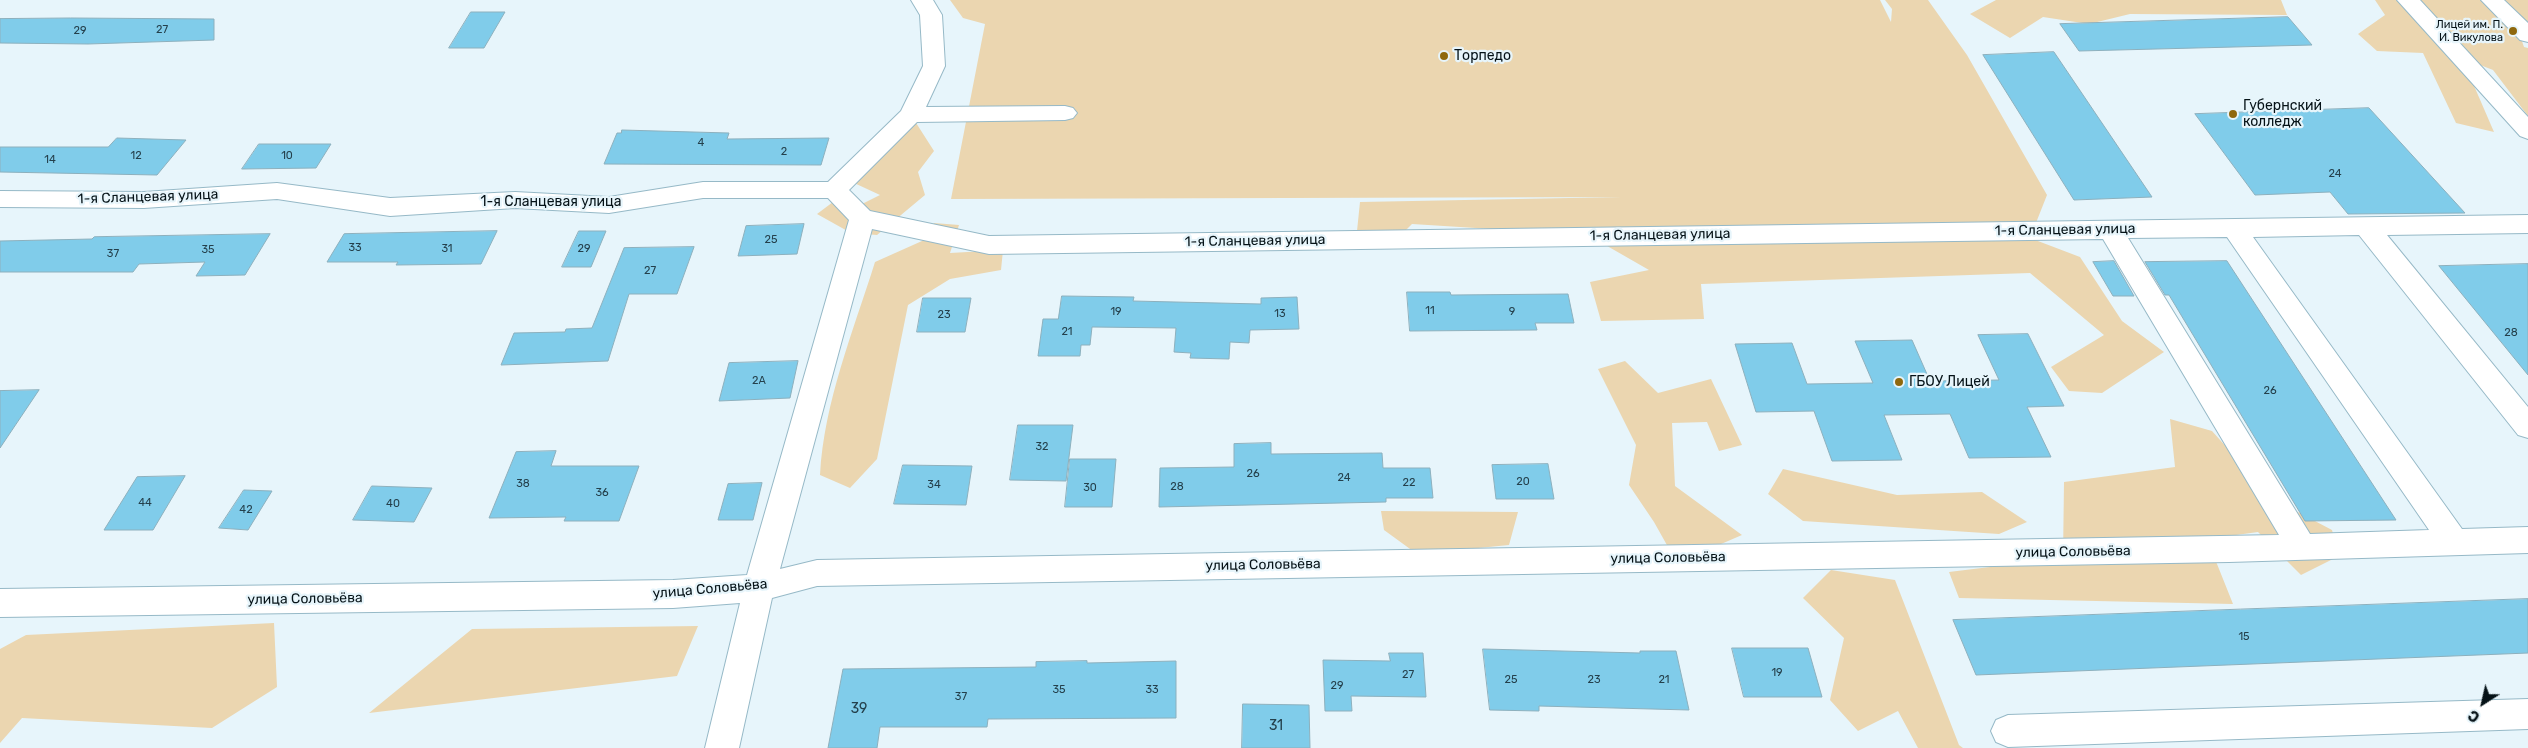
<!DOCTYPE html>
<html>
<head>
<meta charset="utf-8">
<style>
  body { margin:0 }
  #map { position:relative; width:2528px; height:748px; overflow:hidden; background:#e7f5fb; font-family:Rubik,sans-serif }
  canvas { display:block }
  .north { position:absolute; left:2458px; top:678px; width:50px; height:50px; -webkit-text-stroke:4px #e7f5fb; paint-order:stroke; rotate:215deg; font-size:14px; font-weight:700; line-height:20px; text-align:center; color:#051217 }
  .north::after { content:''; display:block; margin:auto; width:18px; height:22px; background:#051217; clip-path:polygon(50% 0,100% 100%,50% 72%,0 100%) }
</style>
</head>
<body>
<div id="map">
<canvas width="2528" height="748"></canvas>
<div class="north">С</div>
</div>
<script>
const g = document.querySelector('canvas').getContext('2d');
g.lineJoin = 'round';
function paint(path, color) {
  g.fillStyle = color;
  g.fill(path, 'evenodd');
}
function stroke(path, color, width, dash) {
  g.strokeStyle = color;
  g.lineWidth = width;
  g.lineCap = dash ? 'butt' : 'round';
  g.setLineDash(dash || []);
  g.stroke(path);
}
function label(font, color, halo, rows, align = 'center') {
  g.font = font + ' Rubik,sans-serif';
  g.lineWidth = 4.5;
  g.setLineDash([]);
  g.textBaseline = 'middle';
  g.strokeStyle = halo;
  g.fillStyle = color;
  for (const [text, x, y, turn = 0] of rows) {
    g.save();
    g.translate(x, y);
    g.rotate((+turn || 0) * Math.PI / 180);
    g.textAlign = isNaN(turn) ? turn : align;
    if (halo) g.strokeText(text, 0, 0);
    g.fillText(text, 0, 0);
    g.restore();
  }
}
paint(new Path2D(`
  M 950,0 L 1880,0 L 1891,22 L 1892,9 L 1885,0 L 1928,0 L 1967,55 L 2047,195 L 2030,238 L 2080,257 L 2122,321 L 2164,352 L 2102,393 L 2069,391 L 2051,367 L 2104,335 L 2030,273 L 1701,284 L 1704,319 L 1601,321 L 1590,282 L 1649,270 L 1588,235 L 1412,224 L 1391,245 L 1357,231 L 1360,202 L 1622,197 L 951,199 L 985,24 L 963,18 Z
  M 1996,0 L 2281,0 L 2287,15 L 2130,14 L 2089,24 L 2043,17 L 2010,38 L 1970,14 Z
  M 2375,0 L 2528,0 L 2528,31 L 2518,30 L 2524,47 L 2528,48 L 2528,116 L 2493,70 L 2462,58 L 2494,132 L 2456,123 L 2423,53 L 2377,51 L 2358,34 L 2385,15 Z
  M 911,115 L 934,151 L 918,172 L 925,195 L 877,235 L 851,233 L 817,214 L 833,202 L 860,205 L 880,195 L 852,182 Z
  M 934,223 L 959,225 L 950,253 L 1003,250 L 1001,270 L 950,279 L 908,305 L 877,459 L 850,488 L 820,475 C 824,402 853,332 875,262 L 922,241 Z
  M 1625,361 L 1658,393 L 1711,379 L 1742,445 L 1719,451 L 1707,422 L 1672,423 L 1675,486 L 1742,535 L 1677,563 L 1654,522 L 1629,485 L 1636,445 L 1598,369 Z
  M 2170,419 L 2212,431 L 2273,499 L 2332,530 L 2339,556 L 2301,575 L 2258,532 L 2207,539 L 2233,604 L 1959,598 L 1949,572 L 2063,558 L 2064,482 L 2175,467 Z
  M 1783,469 L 1897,495 L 1982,492 L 2027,522 L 1999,534 L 1803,521 L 1768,494 Z
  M 1381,511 L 1518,512 L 1509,545 L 1417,554 L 1384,530 Z
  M 1831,570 L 1895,580 L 1959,745 L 1963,748 L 1918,748 L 1898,711 L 1858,731 L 1830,700 L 1844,638 L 1803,598 Z
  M 274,623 L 277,687 L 212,728 L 22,718 L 0,743 L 0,649 L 26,635 Z
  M 698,626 L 677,676 L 369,713 L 472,629 Z`), '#ebd6b0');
const building = new Path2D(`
  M 471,12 L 505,12 L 484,48 L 449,48 Z
  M 2288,17 L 2312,45 L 2079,51 L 2060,24 Z
  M 71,18 L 214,19 L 214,40 L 88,44 L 0,43 L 0,19 Z
  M 2054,52 L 2152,197 L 2074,200 L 1983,55 Z
  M 2369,108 L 2465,213 L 2348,214 L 2330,192 L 2255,195 L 2195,114 Z
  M 622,130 L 729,133 L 727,139 L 829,138 L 821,165 L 604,164 L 617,133 L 621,133 Z
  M 117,138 L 186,140 L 157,175 L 0,172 L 0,147 L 108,147 Z
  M 259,144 L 331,144 L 316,168 L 242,169 Z
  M 804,224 L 797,254 L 738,256 L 746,226 Z
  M 497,231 L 481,264 L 396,265 L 398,262 L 327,262 L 344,234 Z
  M 579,231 L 606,231 L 591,267 L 562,267 Z
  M 270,234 L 245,275 L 196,276 L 205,262 L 139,264 L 133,272 L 0,272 L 0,241 L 92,239 L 94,237 Z
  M 694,247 L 677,294 L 629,294 L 608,361 L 501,365 L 514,333 L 565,332 L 566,329 L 592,328 L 624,248 Z
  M 2114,261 L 2134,296 L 2113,296 L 2093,262 Z
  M 2227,261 L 2396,520 L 2305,521 L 2169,295 L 2165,295 L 2145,262 Z
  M 2528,264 L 2528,375 L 2439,266 Z
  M 1407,292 L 1450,292 L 1451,295 L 1568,294 L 1574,323 L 1535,323 L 1537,330 L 1410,331 Z
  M 1062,296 L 1134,297 L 1133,301 L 1261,304 L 1261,298 L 1297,297 L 1299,329 L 1250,330 L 1249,343 L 1230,342 L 1229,359 L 1190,358 L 1191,353 L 1174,352 L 1176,328 L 1092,327 L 1090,345 L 1081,345 L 1080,356 L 1038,356 L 1043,319 L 1058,319 Z
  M 923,298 L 971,298 L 965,332 L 917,332 Z
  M 2028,334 L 2064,406 L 2027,407 L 2051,457 L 1969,458 L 1950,414 L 1884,415 L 1902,460 L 1832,461 L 1814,411 L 1756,412 L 1735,344 L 1792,343 L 1807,384 L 1873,383 L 1855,341 L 1912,340 L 1930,381 L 1999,380 L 1978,335 Z
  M 798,361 L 790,398 L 719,401 L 729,363 Z
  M 39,390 L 0,448 L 0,391 Z
  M 1018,425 L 1073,425 L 1066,481 L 1010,480 Z
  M 1271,443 L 1271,454 L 1382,453 L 1383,468 L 1430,468 L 1433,498 L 1386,498 L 1386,502 L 1159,507 L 1160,468 L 1234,467 L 1234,444 Z
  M 556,451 L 551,466 L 639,466 L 619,521 L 564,521 L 566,517 L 489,518 L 516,452 Z
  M 1070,459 L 1116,459 L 1112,507 L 1065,507 Z
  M 1548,464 L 1554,499 L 1496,499 L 1492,465 Z
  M 903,465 L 972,466 L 966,505 L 894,504 Z
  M 185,476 L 153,530 L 104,530 L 137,477 Z
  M 762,483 L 753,520 L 718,520 L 728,484 Z
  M 372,486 L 432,488 L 414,522 L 353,520 Z
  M 244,490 L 272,491 L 248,530 L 219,528 Z
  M 2528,599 L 2528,653 L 1976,675 L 1953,620 Z
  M 1732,648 L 1808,648 L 1822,697 L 1744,697 Z
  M 1483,649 L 1640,653 L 1640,651 L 1676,651 L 1689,710 L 1539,706 L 1539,711 L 1490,710 Z
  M 1389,653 L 1423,653 L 1426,697 L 1351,696 L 1352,711 L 1325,711 L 1323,660 L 1390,661 Z
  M 1087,661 L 1087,663 L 1176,661 L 1176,718 L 988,719 L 987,727 L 880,727 L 877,748 L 828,748 L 843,669 L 1036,667 L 1036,662 Z
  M 1243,704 L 1309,705 L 1310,748 L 1242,748 Z`);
paint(building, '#80ccea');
stroke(building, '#8db0bd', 1);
const minor = new Path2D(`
  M 911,0 L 933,0 L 942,15 L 945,66 L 926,107 L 1065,106 L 1073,108 L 1077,113 L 1073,118 L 1065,120 L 917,122 L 849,190 L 870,211 L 989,236 L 2528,215 L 2528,233 L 2387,235 L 2528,407 L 2528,438 L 2518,435 L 2359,235 L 2253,237 L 2462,529 L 2528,527 L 2528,553 L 2229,562 L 817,586 L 772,598 L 739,748 L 705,748 L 740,603 L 673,608 L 0,617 L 0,589 L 673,580 L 747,575 L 849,220 L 828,198 L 703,198 L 609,213 L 515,208 L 390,216 L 277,199 L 144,208 L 0,207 L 0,191 L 144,192 L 277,183 L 390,198 L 515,192 L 609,197 L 703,182 L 828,182 L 901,111 L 923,66 L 920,15 ZM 872,229 L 989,254 L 2103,239 L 2279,535 L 817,560 L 780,569 ZM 2227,237 L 2429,530 L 2310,534 L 2128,238 Z
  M 2397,0 L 2420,0 L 2528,117 L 2528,139 L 2520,136 Z
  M 2481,0 L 2504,0 L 2528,23 L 2528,42 L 2520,40 Z
  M 2528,699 L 2528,729 L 2008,747 L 1996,742 L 1991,731 L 1996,720 L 2008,715 Z`);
stroke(minor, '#96b9c7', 2);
paint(minor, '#fff');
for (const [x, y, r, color] of [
  [2513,31,5,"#8f680d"],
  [1444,56,5,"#8f680d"],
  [2233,114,5,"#8f680d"],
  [1899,382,5,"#8f680d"]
]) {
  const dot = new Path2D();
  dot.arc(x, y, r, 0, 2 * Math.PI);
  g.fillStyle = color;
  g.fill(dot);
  stroke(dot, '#e7f5fb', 2);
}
label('11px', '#051217', '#e7f5fb', [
  ["Лицей им. П.",2503,25],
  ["И. Викулова",2503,38]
], 'right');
label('11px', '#24404c', null, [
  ["27",162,30],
  ["29",80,31],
  ["4",701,143],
  ["2",784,152],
  ["12",136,156],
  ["10",287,156],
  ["14",50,160],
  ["24",2335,174],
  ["25",771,240],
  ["33",355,248],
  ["31",447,249],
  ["29",584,249],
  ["35",208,250],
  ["37",113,254],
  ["27",650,271],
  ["11",1430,311],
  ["19",1116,312],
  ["9",1512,312],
  ["13",1280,314],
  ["23",944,315],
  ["21",1067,332],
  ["28",2511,333],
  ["2А",759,381],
  ["26",2270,391],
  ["32",1042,447],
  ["26",1253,474],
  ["24",1344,478],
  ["20",1523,482],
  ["22",1409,483],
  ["38",523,484],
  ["34",934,485],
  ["28",1177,487],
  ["30",1090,488],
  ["36",602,493],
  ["44",145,503],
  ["40",393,504],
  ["42",246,510],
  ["15",2244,637],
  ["19",1777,673],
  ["27",1408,675],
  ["25",1511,680],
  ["23",1594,680],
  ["21",1664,680],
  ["29",1337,686],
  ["35",1059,690],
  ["33",1152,690],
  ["37",961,697]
]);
label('14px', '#051217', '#e7f5fb', [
  ["Торпедо",1454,56],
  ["Губернский",2243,106],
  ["колледж",2243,122],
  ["ГБОУ Лицей",1909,382]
], 'left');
label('14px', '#051217', '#e7f5fb', [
  ["1-я Сланцевая улица",148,197,-2],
  ["1-я Сланцевая улица",551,202],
  ["1-я Сланцевая улица",2065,230,-1],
  ["1-я Сланцевая улица",1660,235,-1],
  ["1-я Сланцевая улица",1255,241,-1],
  ["улица Соловьёва",2073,552,-1],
  ["улица Соловьёва",1668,558,-1],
  ["улица Соловьёва",1263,565,-1],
  ["улица Соловьёва",710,589,-5],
  ["улица Соловьёва",305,599,-1]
]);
label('14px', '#24404c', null, [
  ["39",859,709],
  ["31",1276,726]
]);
</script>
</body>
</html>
